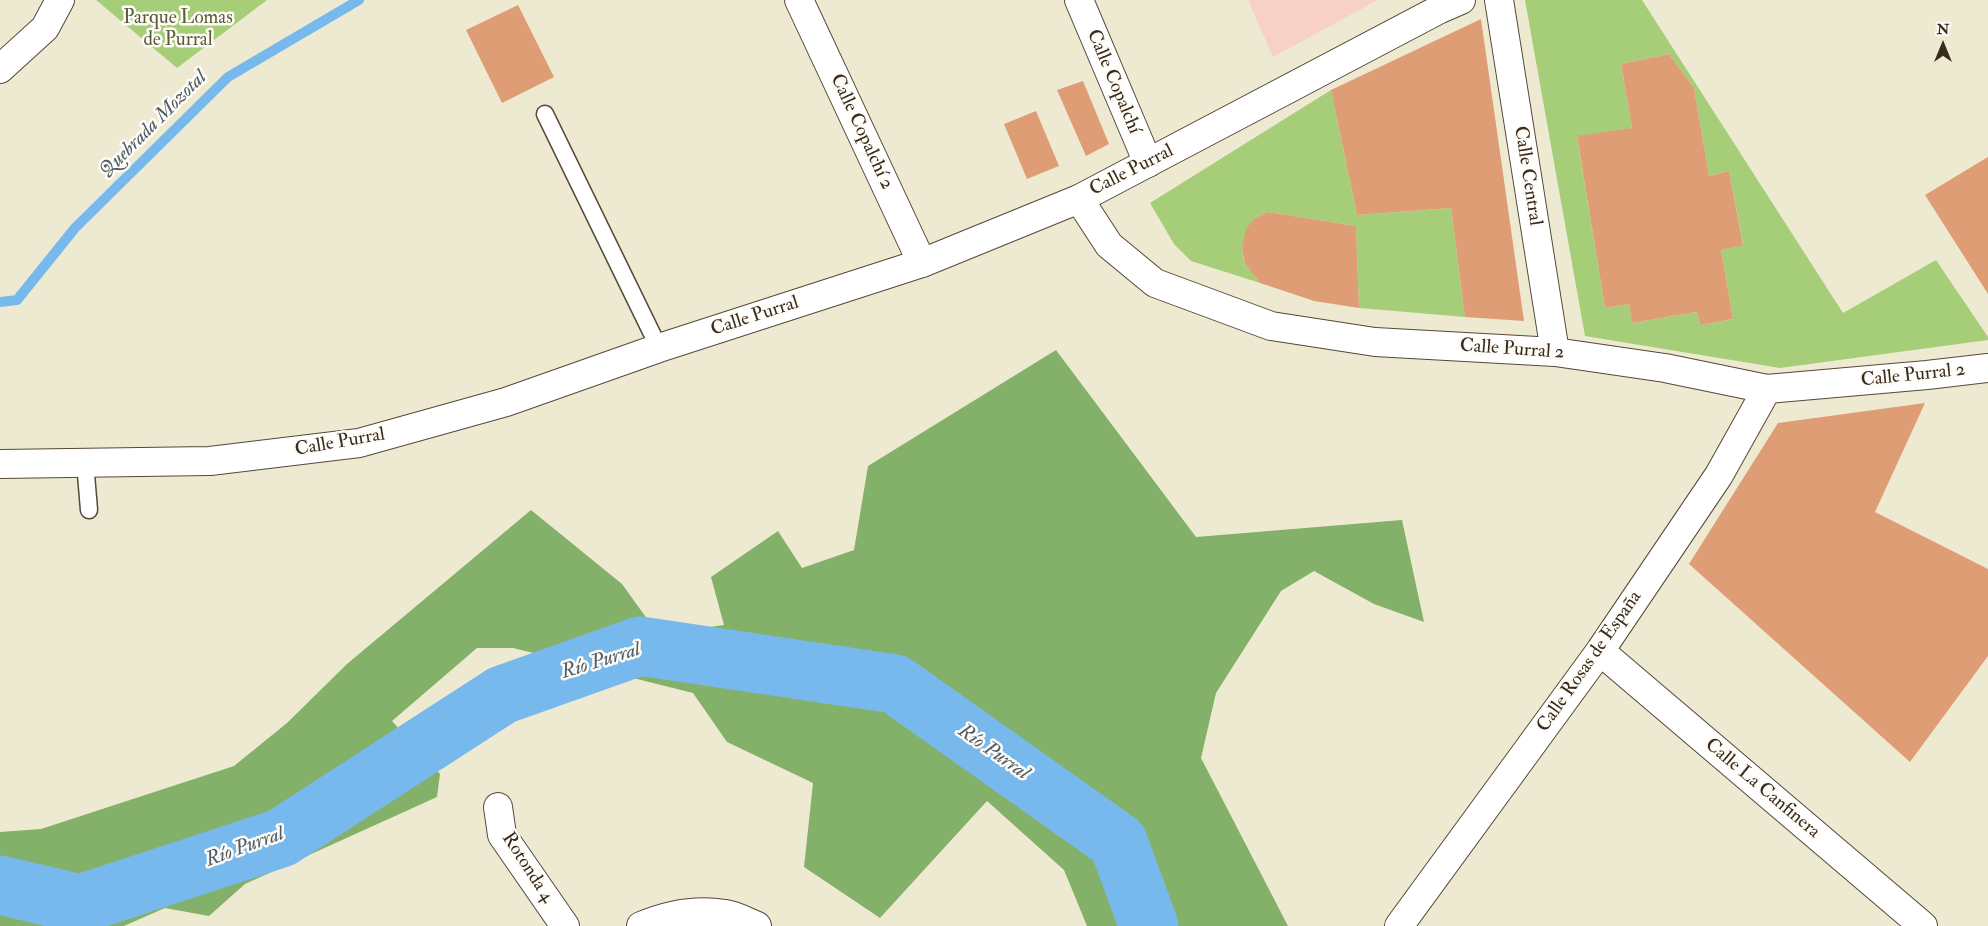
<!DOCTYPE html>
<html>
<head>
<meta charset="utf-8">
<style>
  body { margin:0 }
  #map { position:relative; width:1988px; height:926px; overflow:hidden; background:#eeead2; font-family:"IM FELL Double Pica",serif }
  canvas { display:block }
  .north { position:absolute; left:1918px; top:20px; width:50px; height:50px; -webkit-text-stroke:4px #fdfcf7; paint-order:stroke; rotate:0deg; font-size:14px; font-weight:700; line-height:20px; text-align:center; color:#3b2a1e }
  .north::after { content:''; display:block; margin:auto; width:18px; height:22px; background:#3b2a1e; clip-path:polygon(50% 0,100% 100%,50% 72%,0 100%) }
</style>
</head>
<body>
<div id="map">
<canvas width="1988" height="926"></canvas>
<div class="north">N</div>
</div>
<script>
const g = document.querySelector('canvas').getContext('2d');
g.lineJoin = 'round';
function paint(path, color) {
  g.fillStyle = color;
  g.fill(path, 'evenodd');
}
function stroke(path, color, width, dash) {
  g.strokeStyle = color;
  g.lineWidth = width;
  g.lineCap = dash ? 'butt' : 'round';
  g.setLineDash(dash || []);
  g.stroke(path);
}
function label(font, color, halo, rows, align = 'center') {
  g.font = font + ' "IM FELL Double Pica",serif';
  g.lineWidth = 5;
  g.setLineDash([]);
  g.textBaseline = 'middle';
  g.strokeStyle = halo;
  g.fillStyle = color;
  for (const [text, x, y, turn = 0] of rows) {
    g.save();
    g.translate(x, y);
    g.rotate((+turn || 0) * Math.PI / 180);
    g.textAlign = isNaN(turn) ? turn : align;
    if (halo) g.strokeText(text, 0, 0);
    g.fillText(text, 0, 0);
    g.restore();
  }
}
paint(new Path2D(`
  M 1248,0 L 1378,0 L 1273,57 Z`), '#f7d1c8');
paint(new Path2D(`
  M 96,0 L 267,0 L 177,68 Z
  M 1525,0 L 1642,0 L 1843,313 L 1936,260 L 1988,337 L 1988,340 L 1780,368 L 1585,336 ZM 1669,54 L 1694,88 L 1709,176 L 1729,171 L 1743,244 L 1721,250 L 1733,319 L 1700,325 L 1697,312 L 1632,323 L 1629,304 L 1605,308 L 1577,137 L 1632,128 L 1621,64 Z
  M 1331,90 L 1357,215 L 1451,208 L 1465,317 L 1359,308 L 1356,226 L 1268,212 L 1255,218 L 1242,250 L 1245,264 L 1260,283 L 1191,261 L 1174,244 L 1150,203 Z`), '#a6ce79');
paint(new Path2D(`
  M 1056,350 L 1196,537 L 1402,520 L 1424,622 L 1374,604 L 1314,571 L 1281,591 L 1216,693 L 1201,758 L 1288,926 L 1087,926 L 1064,870 L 987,801 L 880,918 L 804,867 L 813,783 L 727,742 L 693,693 L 513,648 L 477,648 L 392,721 L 440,774 L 437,797 L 245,884 L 209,916 L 165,908 L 124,926 L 0,926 L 0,832 L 41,829 L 234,766 L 287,723 L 347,664 L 531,510 L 622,584 L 658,634 L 724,625 L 711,577 L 778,531 L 802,568 L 854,550 L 868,466 Z`), '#84b169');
stroke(new Path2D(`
  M 0,302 L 17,300 L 75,228 L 228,77 L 359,0`), '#78b9ed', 10);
stroke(new Path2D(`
  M 0,885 L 80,904 L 281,838 L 502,695 L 640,646 L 895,684 L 1118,842 L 1149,926`), '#78b9ed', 59);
paint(new Path2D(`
  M 518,5 L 554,77 L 502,103 L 466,30 Z
  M 1481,19 L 1524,321 L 1465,317 L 1451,208 L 1357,215 L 1331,90 Z
  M 1669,54 L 1694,88 L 1709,176 L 1729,171 L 1743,245 L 1721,250 L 1733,319 L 1700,325 L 1697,312 L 1632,323 L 1629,304 L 1605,308 L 1577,136 L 1632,128 L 1621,64 Z
  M 1083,81 L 1109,144 L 1086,156 L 1057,90 Z
  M 1036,111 L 1059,166 L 1027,179 L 1004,124 Z
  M 1988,157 L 1988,294 L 1925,195 Z
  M 1268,212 L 1356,226 L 1359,308 L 1314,301 L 1260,283 L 1245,264 L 1242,249 L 1246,229 L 1255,218 Z
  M 1925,403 L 1875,512 L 1988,569 L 1988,656 L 1910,762 L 1689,564 L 1778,423 Z`), '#df9d76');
const service = new Path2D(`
  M 545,114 L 659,348
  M 85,462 L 89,510`);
const minor = new Path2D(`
  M 799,0 L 922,263
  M 1079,0 L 1148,163
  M 1499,0 L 1555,352
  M 0,69 L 45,28 L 60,0
  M 1079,199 L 1109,245 L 1155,283 L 1271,326 L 1375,342 L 1555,352 L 1665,368 L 1767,389 L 1927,375 L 1988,368
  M 1600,651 L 1923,926
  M 498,807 L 502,835 L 565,926
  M 641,926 C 667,915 696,909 725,914 C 735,915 747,922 757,926
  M 1399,926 L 1600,651 L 1719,475 L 1767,389`);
const tertiary = new Path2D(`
  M 0,464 L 210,461 L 359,443 L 506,402 L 659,348 L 922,263 L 1079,199 L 1438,10 L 1461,0`);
stroke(service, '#564739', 19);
stroke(minor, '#564739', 30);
stroke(tertiary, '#564739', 30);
stroke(service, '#fff', 16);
stroke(minor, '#fff', 28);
stroke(tertiary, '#fff', 28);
label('19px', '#5b5b39', '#fdfcf7', [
  ["Parque Lomas",178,19],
  ["de Purral",178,41]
]);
label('19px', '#3b2a1e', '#fdfcf7', [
  ["Calle Copalchí",1113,82,67],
  ["Calle Copalchí 2",861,132,65],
  ["Calle Purral",1132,171,-27],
  ["Calle Central",1527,176,81],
  ["Calle Purral",755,317,-18],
  ["Calle Purral 2",1512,350,4],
  ["Calle Purral 2",1913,376,-6],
  ["Calle Purral",340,443,-10],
  ["Calle Rosas de España",1590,662,-55],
  ["Calle La Canfinera",1762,789,40],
  ["Rotonda 4",527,868,57]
]);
label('italic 20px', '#505c66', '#fdfcf7', [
  ["Quebrada Mozotal",154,125,-45],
  ["Río Purral",601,662,-17],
  ["Río Purral",993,753,35],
  ["Río Purral",245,848,-20]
]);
</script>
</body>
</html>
